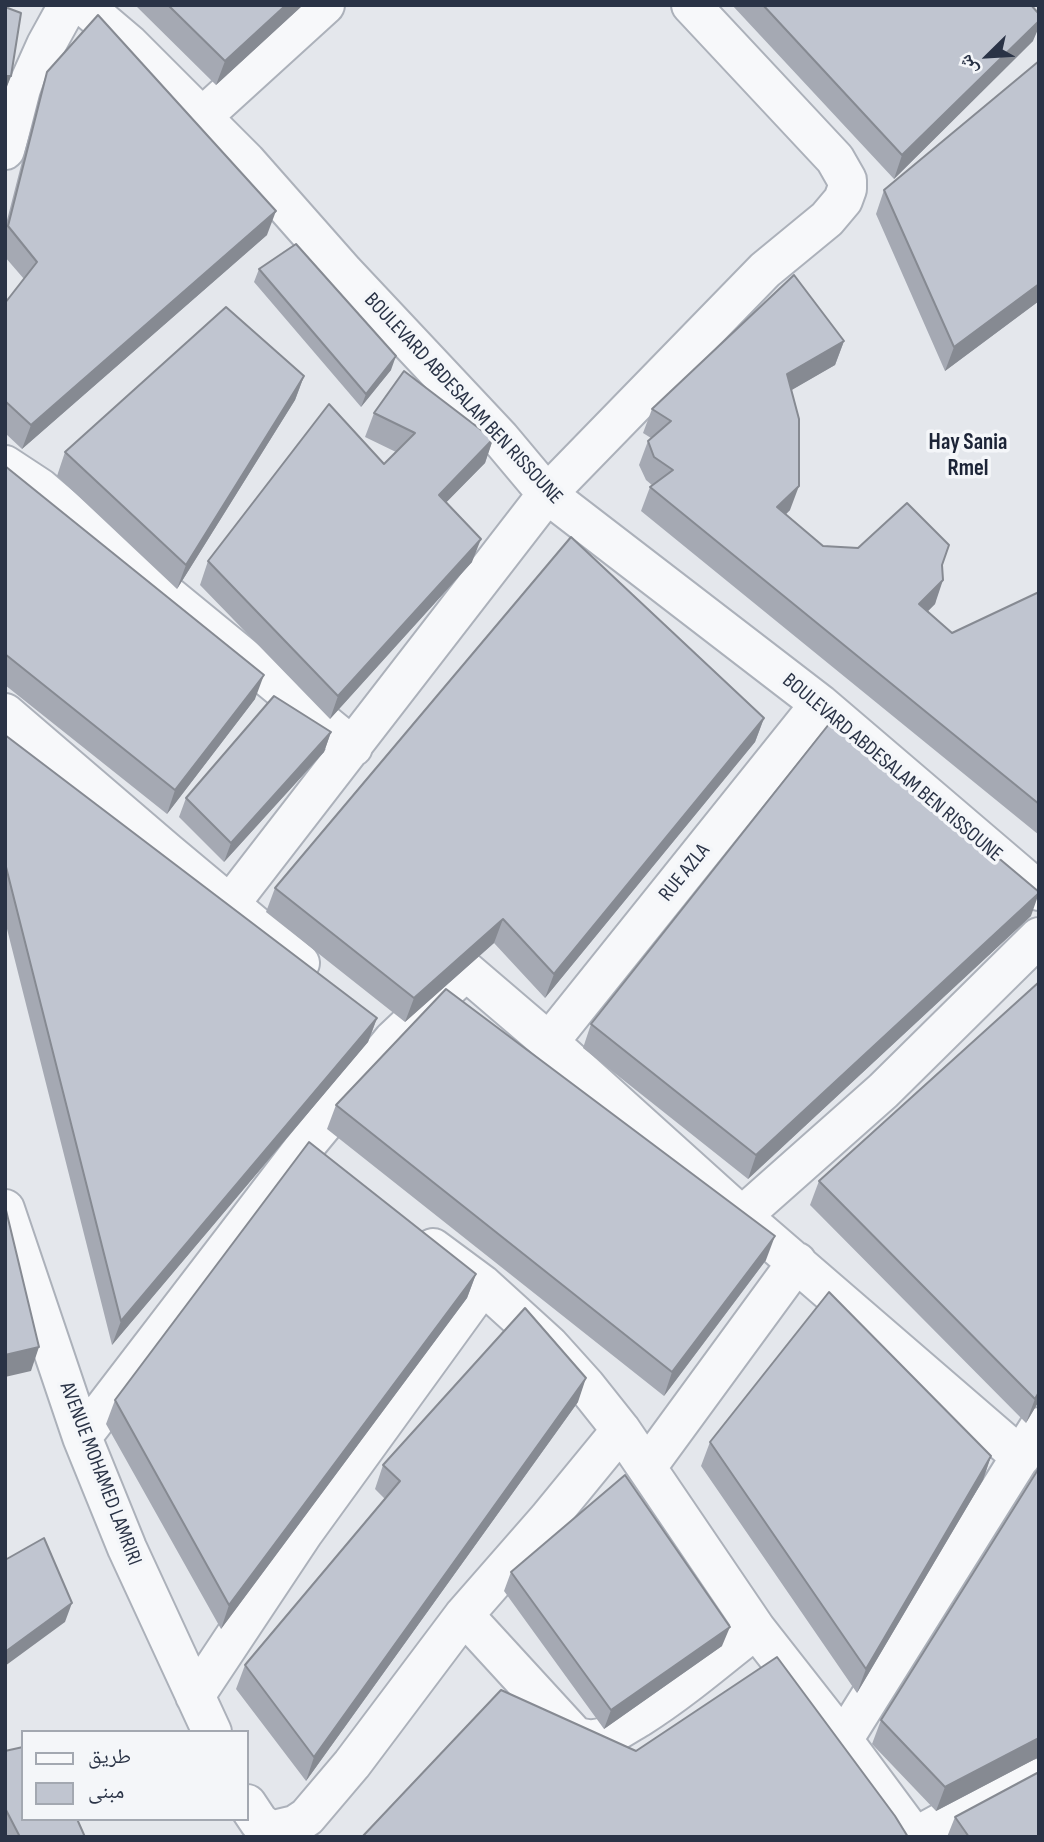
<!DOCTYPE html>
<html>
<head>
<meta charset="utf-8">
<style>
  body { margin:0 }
  #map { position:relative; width:1044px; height:1842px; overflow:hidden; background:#e4e7ec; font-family:"Sofia Sans Condensed","Noto Naskh Arabic",sans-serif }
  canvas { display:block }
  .frame { position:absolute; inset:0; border:7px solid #2a3346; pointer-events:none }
  .legend { position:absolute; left:21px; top:1730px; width:228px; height:91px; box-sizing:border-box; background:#f4f6f9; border:2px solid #a3a8b1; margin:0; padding:9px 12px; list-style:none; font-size:21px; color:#2a3346 }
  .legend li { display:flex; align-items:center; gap:14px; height:35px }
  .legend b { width:35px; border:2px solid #a3a8b1 }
  .north { position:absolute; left:953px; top:21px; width:70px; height:70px; -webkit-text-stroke:5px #f4f6f9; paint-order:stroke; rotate:246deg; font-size:19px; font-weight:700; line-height:28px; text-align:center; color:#2a3346 }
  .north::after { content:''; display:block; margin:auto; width:24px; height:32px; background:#2a3346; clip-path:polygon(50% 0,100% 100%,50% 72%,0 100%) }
</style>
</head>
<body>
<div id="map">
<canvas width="1044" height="1842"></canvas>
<div class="frame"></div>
<ul class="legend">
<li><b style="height:9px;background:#f7f8fa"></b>طريق</li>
<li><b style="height:19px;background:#c0c5d0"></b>مبنى</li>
</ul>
<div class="north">ش</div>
</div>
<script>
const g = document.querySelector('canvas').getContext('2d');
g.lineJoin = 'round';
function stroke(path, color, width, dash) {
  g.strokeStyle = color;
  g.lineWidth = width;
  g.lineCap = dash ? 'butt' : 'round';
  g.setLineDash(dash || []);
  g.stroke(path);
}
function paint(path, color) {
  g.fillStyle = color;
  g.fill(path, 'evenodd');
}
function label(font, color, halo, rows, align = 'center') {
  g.font = font + ' "Sofia Sans Condensed",sans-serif';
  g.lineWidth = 7;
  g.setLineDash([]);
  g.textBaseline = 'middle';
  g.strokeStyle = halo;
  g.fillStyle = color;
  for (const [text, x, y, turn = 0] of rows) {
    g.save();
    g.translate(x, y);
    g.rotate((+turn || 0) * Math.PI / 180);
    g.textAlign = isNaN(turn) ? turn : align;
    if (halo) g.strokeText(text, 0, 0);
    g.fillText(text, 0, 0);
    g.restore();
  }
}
const street = new Path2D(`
  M 83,5 L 129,44 L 246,161 L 344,272 L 500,438 L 547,494 L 820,704 L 1039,891
  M 202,117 L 325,5
  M 5,150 L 16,112 L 46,45 L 68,5
  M 5,465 L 40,488 L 109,547 L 353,747
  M 5,713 L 167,852 L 300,963
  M 230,904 L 547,494 L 765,270 L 827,219 L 843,200 L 847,189 L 847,180 L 835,159 L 691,5
  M 549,1042 L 820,704
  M 5,1209 L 82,1437 L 127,1548 L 212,1732
  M 742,1216 L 883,1091 L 1039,937
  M 433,1248 L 483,1285 L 549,1345 L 586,1386 L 621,1430 L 756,1629 L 843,1740 L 915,1837 C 955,1814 996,1795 1039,1778
  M 82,1437 L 302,1150 L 393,1040 L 466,971 L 549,1042 L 742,1216 L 1021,1457
  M 647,1467 L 797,1262
  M 464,1615 L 575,1736 C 585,1740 597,1740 607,1736 C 618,1731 629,1723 640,1717 C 681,1691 718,1659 756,1629
  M 195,1696 L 304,1532 L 483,1285
  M 843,1740 L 1039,1427
  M 247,1804 L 259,1822 L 267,1828 L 274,1830 L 295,1825 L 307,1817 L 352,1764 L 464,1615 L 548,1519 L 621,1430`);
stroke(street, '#acb1ba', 42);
stroke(street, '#f7f8fa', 38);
paint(new Path2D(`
  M 135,5 L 303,5 L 216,85 Z
  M 732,5 L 1031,5 L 1033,41 L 894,179 Z
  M 1039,61 L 1039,301 L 945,371 L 876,214 L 884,190 Z
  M 47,72 L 267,235 L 22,449 L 5,433 L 5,303 L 24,279 L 5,257 L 5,228 L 39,95 Z
  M 259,269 L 391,370 L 361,407 L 254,282 Z
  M 844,341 L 835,365 L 791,390 L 790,510 L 786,514 L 823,546 L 858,548 L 949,545 L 942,566 L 935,604 L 928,611 L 952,633 L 1039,592 L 1039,835 L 641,511 L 650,487 L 653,486 L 646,480 L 639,465 L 648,441 L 651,438 L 643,433 L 652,409 Z
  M 304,376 L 295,400 L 177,589 L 57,476 L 65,452 Z
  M 374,413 L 493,439 L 485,463 L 446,502 L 472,562 L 330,719 L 200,585 L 208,561 L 384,464 L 396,452 L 365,437 Z
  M 5,466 L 255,699 L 167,814 L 5,685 Z
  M 764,718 L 755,742 L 545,998 L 494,943 L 405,1022 L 266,912 L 275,888 Z
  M 331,732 L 324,752 L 224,862 L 179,817 L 186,798 Z
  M 5,735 L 377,1018 L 368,1042 L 112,1345 L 5,921 Z
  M 1031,916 L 748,1179 L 583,1048 L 591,1024 Z
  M 336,1105 L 766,1260 L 664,1396 L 327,1129 Z
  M 819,1181 L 1039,1401 L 1026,1423 L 810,1205 Z
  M 476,1274 L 467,1298 L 221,1629 L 106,1424 L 115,1400 Z
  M 578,1402 L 306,1781 L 236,1689 L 245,1665 L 385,1499 L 375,1489 L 383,1465 Z
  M 710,1442 L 991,1456 L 983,1480 L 857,1693 L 701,1466 Z
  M 1039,1468 L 1039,1757 L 936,1811 L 872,1744 L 881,1720 Z
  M 511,1572 L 722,1646 L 604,1729 L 504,1591 Z
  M 5,1751 L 85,1837 L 8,1837 L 5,1832 Z
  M 955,1817 L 1039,1837 L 947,1837 Z`), '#a5a9b3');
paint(new Path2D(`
  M 286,5 L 303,5 L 216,85 L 225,61 Z
  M 1039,21 L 1039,27 L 1033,41 L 894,179 L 902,155 Z
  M 5,76 L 11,76 L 5,92 Z
  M 276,211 L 267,235 L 22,449 L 31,425 Z
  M 1039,284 L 1039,301 L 945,371 L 954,347 Z
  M 844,341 L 835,365 L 778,398 L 787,374 Z
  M 396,356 L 391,370 L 361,407 L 366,394 Z
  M 304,376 L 295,400 L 177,589 L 186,565 Z
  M 493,439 L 485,463 L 430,519 L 439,495 Z
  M 799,486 L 790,510 L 769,531 L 777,507 Z
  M 481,539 L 472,562 L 330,719 L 338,696 Z
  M 943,580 L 935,604 L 911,628 L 919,604 Z
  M 264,675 L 255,699 L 167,814 L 175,790 Z
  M 764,718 L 755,742 L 545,998 L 554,974 Z
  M 331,732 L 324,752 L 224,862 L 231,843 Z
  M 1039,893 L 1031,916 L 748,1179 L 756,1155 Z
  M 503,919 L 494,943 L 405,1022 L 414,998 Z
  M 377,1018 L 368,1042 L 112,1345 L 121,1321 Z
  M 775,1236 L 766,1260 L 664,1396 L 672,1372 Z
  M 476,1274 L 467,1298 L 221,1629 L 229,1605 Z
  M 39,1347 L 31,1371 L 5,1377 L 5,1355 Z
  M 586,1378 L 578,1402 L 306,1781 L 314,1757 Z
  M 1039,1392 L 1039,1401 L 1026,1423 L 1035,1399 Z
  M 991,1456 L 983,1480 L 857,1693 L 866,1669 Z
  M 72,1603 L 65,1622 L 5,1666 L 5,1652 Z
  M 730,1627 L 722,1646 L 604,1729 L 611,1710 Z
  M 1039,1738 L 1039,1757 L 936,1811 L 945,1787 Z`), '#868a92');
const building = new Path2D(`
  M 168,5 L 286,5 L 225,61 Z
  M 763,5 L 1031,5 L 1039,14 L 1039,21 L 902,155 Z
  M 5,7 L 21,13 L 11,76 L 5,76 Z
  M 98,15 L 276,211 L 31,425 L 5,401 L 5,303 L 37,262 L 8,226 L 47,72 Z
  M 1039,61 L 1039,284 L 954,347 L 884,190 Z
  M 296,244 L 396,356 L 366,394 L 259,269 Z
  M 794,275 L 844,341 L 787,374 L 799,419 L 799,486 L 777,507 L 823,546 L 858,548 L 907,503 L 949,545 L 942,565 L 943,580 L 919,604 L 952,633 L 1039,592 L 1039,804 L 650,487 L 673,470 L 654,457 L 648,441 L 671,421 L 652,409 Z
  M 226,307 L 304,376 L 186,565 L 65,452 Z
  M 404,371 L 493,439 L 439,495 L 481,539 L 338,696 L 208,561 L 329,404 L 384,464 L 415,433 L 374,413 Z
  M 5,466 L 264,675 L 175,790 L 5,654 Z
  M 571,537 L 764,718 L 554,974 L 503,919 L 414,998 L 275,888 Z
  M 274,696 L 331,732 L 231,843 L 186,798 Z
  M 833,719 L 1039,892 L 1039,893 L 756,1155 L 591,1024 Z
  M 5,735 L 377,1018 L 121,1321 L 5,863 Z
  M 1039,982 L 1039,1392 L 1035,1399 L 819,1181 Z
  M 446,989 L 775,1236 L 672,1372 L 336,1105 Z
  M 309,1142 L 476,1274 L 229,1605 L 115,1400 Z
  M 5,1206 L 39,1347 L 5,1355 Z
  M 829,1292 L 991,1456 L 866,1669 L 710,1442 Z
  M 525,1308 L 586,1378 L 314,1757 L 245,1665 L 400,1481 L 383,1465 Z
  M 1039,1468 L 1039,1738 L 945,1787 L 881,1720 Z
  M 625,1475 L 730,1627 L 611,1710 L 511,1572 Z
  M 44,1538 L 72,1603 L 5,1652 L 5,1560 Z
  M 777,1657 L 895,1816 L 908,1837 L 362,1837 L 501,1690 L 636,1751 Z
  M 23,1747 L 23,1819 L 77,1819 L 85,1837 L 20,1837 L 5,1808 L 5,1751 Z
  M 1039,1772 L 1039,1837 L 969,1837 L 955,1817 Z`);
paint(building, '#c0c5d0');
stroke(building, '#868a92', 2);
label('21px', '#2a3346', '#f4f6f9', [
  ["BOULEVARD ABDESALAM BEN RISSOUNE",463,399,47],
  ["BOULEVARD ABDESALAM BEN RISSOUNE",892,768,40],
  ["RUE AZLA",685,873,-51],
  ["AVENUE MOHAMED LAMRIRI",100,1474,69]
]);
label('bold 23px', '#1c2437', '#f4f6f9', [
  ["Hay Sania",968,443],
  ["Rmel",968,469]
]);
</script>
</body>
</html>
